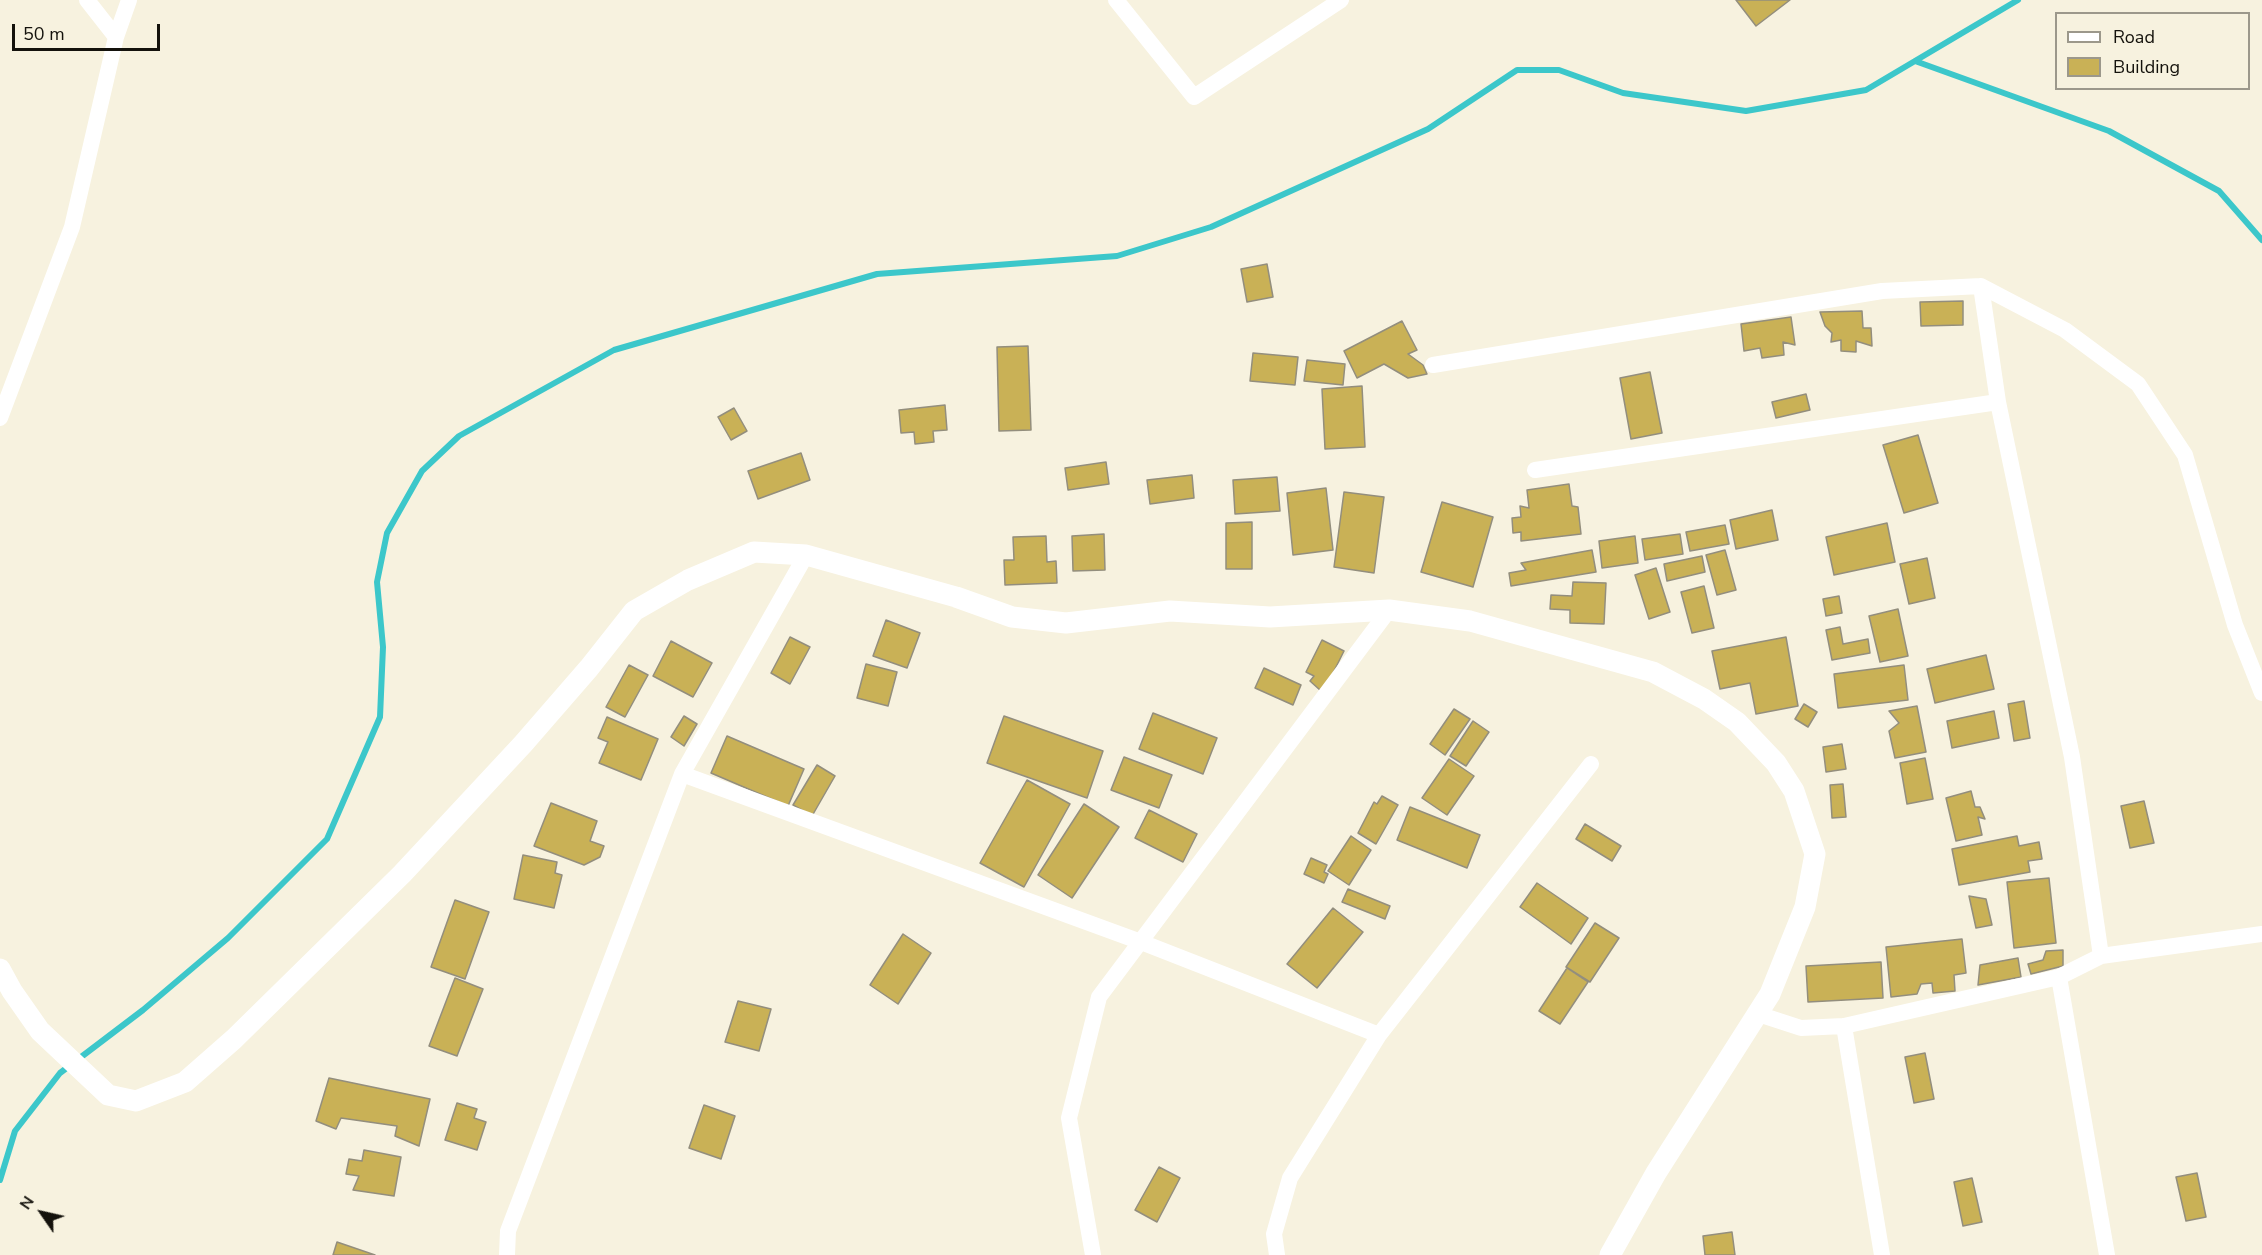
<!DOCTYPE html>
<html>
<head>
<meta charset="utf-8">
<style>
  body { margin:0 }
  #map { position:relative; width:2262px; height:1255px; overflow:hidden; background:#f7f2df; font-family:"Nunito Sans",sans-serif }
  canvas { display:block }
  .legend { position:absolute; left:2055px; top:12px; width:195px; height:78px; box-sizing:border-box; background:#f7f2df; border:2px solid #9c988b; margin:0; padding:8px 10px; list-style:none; font-size:18px; color:#14120c }
  .legend li { display:flex; align-items:center; gap:12px; height:30px }
  .legend b { width:30px; border:2px solid #9c988b }
  .north { position:absolute; left:12px; top:1183px; width:60px; height:60px; -webkit-text-stroke:4px #f7f2df; paint-order:stroke; rotate:304deg; font-size:16px; font-weight:700; line-height:24px; text-align:center; color:#14120c }
  .north::after { content:''; display:block; margin:auto; width:21px; height:27px; background:#14120c; clip-path:polygon(50% 0,100% 100%,50% 72%,0 100%) }
  .scale { position:absolute; left:12px; top:24px; width:148px; height:27px; box-sizing:border-box; border:3px solid #14120c; border-top:0; padding-left:8px; font-size:18px; line-height:21px; white-space:nowrap; color:#14120c; -webkit-text-stroke:4px #f7f2df; paint-order:stroke }
</style>
</head>
<body>
<div id="map">
<canvas width="2262" height="1255"></canvas>
<ul class="legend">
<li><b style="height:8px;background:#fff"></b>Road</li>
<li><b style="height:16px;background:#c9b156"></b>Building</li>
</ul>
<div class="north">N</div>
<div class="scale">50 m</div>
</div>
<script>
const g = document.querySelector('canvas').getContext('2d');
g.lineJoin = 'round';
function stroke(path, color, width, dash) {
  g.strokeStyle = color;
  g.lineWidth = width;
  g.lineCap = dash ? 'butt' : 'round';
  g.setLineDash(dash || []);
  g.stroke(path);
}
function paint(path, color) {
  g.fillStyle = color;
  g.fill(path, 'evenodd');
}
stroke(new Path2D(`
  M 1915,61 L 2109,131 L 2219,191 L 2262,240
  M 0,1180 L 15,1131 L 60,1073 L 143,1010 L 228,938 L 327,839 L 380,717 L 383,647 L 377,582 L 387,533 L 422,471 L 459,436 L 614,350 L 877,274 L 1117,256 L 1211,227 L 1428,129 L 1517,70 L 1559,70 L 1623,93 L 1746,111 L 1866,90 L 2018,0`), '#3cc7ca', 6);
const building = new Path2D(`
  M 1736,0 L 1790,0 L 1756,26 Z
  M 1267,264 L 1273,297 L 1247,302 L 1241,269 Z
  M 1963,301 L 1963,325 L 1921,326 L 1920,302 Z
  M 1862,311 L 1863,328 L 1871,328 L 1872,346 L 1856,341 L 1856,352 L 1841,351 L 1841,340 L 1831,342 L 1832,333 L 1825,326 L 1820,312 Z
  M 1791,317 L 1795,345 L 1783,342 L 1784,355 L 1762,358 L 1760,348 L 1744,351 L 1741,324 Z
  M 1402,321 L 1417,350 L 1408,354 L 1423,365 L 1427,374 L 1408,378 L 1384,364 L 1357,378 L 1344,351 Z
  M 1028,346 L 1031,430 L 999,431 L 997,347 Z
  M 1253,353 L 1298,357 L 1295,385 L 1250,381 Z
  M 1307,360 L 1345,364 L 1343,385 L 1304,381 Z
  M 1650,372 L 1662,433 L 1631,439 L 1620,378 Z
  M 1362,386 L 1365,447 L 1325,449 L 1322,389 Z
  M 1806,394 L 1810,410 L 1776,418 L 1772,402 Z
  M 945,405 L 947,430 L 933,431 L 934,442 L 915,444 L 914,432 L 901,433 L 899,410 Z
  M 734,408 L 747,431 L 731,440 L 718,417 Z
  M 1918,435 L 1938,503 L 1904,513 L 1883,445 Z
  M 801,453 L 810,480 L 758,499 L 748,471 Z
  M 1106,462 L 1109,484 L 1068,490 L 1065,468 Z
  M 1192,475 L 1194,498 L 1150,504 L 1147,480 Z
  M 1277,477 L 1280,511 L 1235,514 L 1233,480 Z
  M 1569,484 L 1572,506 L 1578,507 L 1581,534 L 1521,541 L 1521,532 L 1513,533 L 1512,518 L 1521,517 L 1520,506 L 1529,508 L 1527,490 Z
  M 1326,488 L 1333,550 L 1293,555 L 1287,493 Z
  M 1344,492 L 1384,497 L 1374,573 L 1334,567 Z
  M 1442,502 L 1493,517 L 1473,587 L 1421,572 Z
  M 1772,510 L 1778,540 L 1736,549 L 1730,520 Z
  M 1252,522 L 1252,569 L 1226,569 L 1226,523 Z
  M 1887,523 L 1895,562 L 1834,575 L 1826,537 Z
  M 1725,525 L 1729,544 L 1690,551 L 1686,532 Z
  M 1104,534 L 1105,570 L 1073,571 L 1072,536 Z
  M 1680,534 L 1683,554 L 1645,560 L 1642,539 Z
  M 1046,536 L 1047,562 L 1056,561 L 1057,583 L 1005,585 L 1004,560 L 1014,560 L 1013,537 Z
  M 1635,536 L 1638,563 L 1602,568 L 1599,541 Z
  M 1592,550 L 1596,572 L 1511,586 L 1509,573 L 1526,570 L 1521,563 Z
  M 1725,550 L 1736,590 L 1717,595 L 1706,555 Z
  M 1702,556 L 1705,572 L 1667,581 L 1664,564 Z
  M 1927,558 L 1935,598 L 1909,604 L 1900,564 Z
  M 1656,568 L 1670,612 L 1649,619 L 1635,575 Z
  M 1573,582 L 1606,583 L 1604,624 L 1570,623 L 1570,610 L 1550,609 L 1551,595 L 1572,596 Z
  M 1704,586 L 1714,628 L 1692,633 L 1681,592 Z
  M 1839,596 L 1842,613 L 1826,616 L 1823,599 Z
  M 1898,609 L 1908,656 L 1880,662 L 1869,616 Z
  M 886,620 L 920,633 L 907,668 L 873,656 Z
  M 1840,627 L 1843,644 L 1868,639 L 1870,653 L 1832,660 L 1826,630 Z
  M 790,637 L 810,647 L 790,684 L 771,673 Z
  M 1786,637 L 1798,706 L 1756,714 L 1750,683 L 1720,689 L 1712,651 Z
  M 1322,640 L 1344,651 L 1327,685 L 1321,691 L 1310,681 L 1314,676 L 1306,672 Z
  M 671,641 L 712,663 L 693,697 L 653,676 Z
  M 1986,655 L 1994,689 L 1935,703 L 1927,669 Z
  M 866,664 L 897,672 L 888,706 L 857,698 Z
  M 629,665 L 648,675 L 625,717 L 606,707 Z
  M 1904,665 L 1908,700 L 1838,708 L 1834,674 Z
  M 1264,668 L 1301,685 L 1293,705 L 1255,688 Z
  M 2024,701 L 2030,738 L 2014,741 L 2008,704 Z
  M 1804,704 L 1817,712 L 1808,727 L 1795,719 Z
  M 1917,706 L 1926,752 L 1895,758 L 1889,731 L 1899,723 L 1889,711 Z
  M 1454,709 L 1470,719 L 1445,755 L 1430,744 Z
  M 1994,711 L 1999,738 L 1952,748 L 1947,721 Z
  M 1153,713 L 1217,738 L 1203,774 L 1139,749 Z
  M 684,716 L 697,724 L 684,746 L 671,737 Z
  M 1004,716 L 1103,751 L 1087,798 L 987,763 Z
  M 607,717 L 658,739 L 641,780 L 599,763 L 608,742 L 598,738 Z
  M 1473,721 L 1489,732 L 1466,766 L 1450,756 Z
  M 727,736 L 804,769 L 788,806 L 711,773 Z
  M 1842,744 L 1846,769 L 1826,772 L 1823,747 Z
  M 1124,757 L 1172,775 L 1159,808 L 1111,790 Z
  M 1925,758 L 1933,799 L 1907,804 L 1900,763 Z
  M 1449,759 L 1474,776 L 1447,815 L 1422,798 Z
  M 817,765 L 835,776 L 812,816 L 793,805 Z
  M 1027,780 L 1070,804 L 1024,887 L 980,863 Z
  M 1843,784 L 1846,817 L 1832,818 L 1830,785 Z
  M 1971,791 L 1975,807 L 1980,807 L 1985,819 L 1978,817 L 1982,835 L 1956,841 L 1946,798 Z
  M 1382,796 L 1398,805 L 1376,844 L 1358,833 L 1374,802 L 1377,804 Z
  M 2144,801 L 2154,843 L 2130,848 L 2121,806 Z
  M 551,803 L 597,821 L 590,841 L 604,846 L 600,857 L 584,865 L 534,846 Z
  M 1084,804 L 1119,827 L 1072,898 L 1038,875 Z
  M 1410,807 L 1480,835 L 1467,868 L 1397,840 Z
  M 1149,810 L 1197,834 L 1183,862 L 1135,838 Z
  M 1585,824 L 1621,846 L 1612,861 L 1576,839 Z
  M 1351,836 L 1371,850 L 1349,885 L 1328,871 Z
  M 2017,836 L 2019,846 L 2039,842 L 2042,859 L 2028,861 L 2030,872 L 1959,885 L 1952,849 Z
  M 523,855 L 557,862 L 555,873 L 562,875 L 554,908 L 514,899 Z
  M 1311,858 L 1327,865 L 1324,872 L 1328,874 L 1324,883 L 1304,874 Z
  M 2049,878 L 2056,943 L 2014,948 L 2007,882 Z
  M 1537,883 L 1588,918 L 1571,944 L 1520,907 Z
  M 1348,889 L 1390,906 L 1385,919 L 1342,902 Z
  M 1969,896 L 1986,899 L 1992,925 L 1976,928 Z
  M 455,900 L 489,912 L 465,979 L 431,967 Z
  M 1333,908 L 1363,932 L 1317,988 L 1287,964 Z
  M 1595,923 L 1619,938 L 1590,982 L 1566,967 Z
  M 903,934 L 931,953 L 898,1004 L 870,985 Z
  M 1962,939 L 1966,973 L 1954,975 L 1955,991 L 1933,993 L 1932,983 L 1921,984 L 1917,994 L 1891,997 L 1886,947 Z
  M 2063,950 L 2063,966 L 2031,974 L 2028,964 L 2043,960 L 2046,951 Z
  M 2018,958 L 2021,977 L 1978,985 L 1980,965 Z
  M 1881,962 L 1883,998 L 1808,1002 L 1806,966 Z
  M 1567,968 L 1588,982 L 1560,1024 L 1539,1011 Z
  M 455,978 L 483,989 L 457,1056 L 429,1046 Z
  M 738,1001 L 771,1009 L 759,1051 L 725,1042 Z
  M 1925,1053 L 1934,1099 L 1914,1103 L 1905,1057 Z
  M 329,1078 L 430,1099 L 419,1146 L 395,1136 L 397,1126 L 341,1118 L 336,1129 L 316,1121 Z
  M 457,1103 L 477,1109 L 474,1118 L 486,1122 L 477,1150 L 445,1140 Z
  M 704,1105 L 735,1116 L 721,1159 L 689,1148 Z
  M 364,1150 L 401,1157 L 394,1196 L 353,1190 L 359,1176 L 346,1174 L 349,1159 L 362,1161 Z
  M 1159,1167 L 1180,1178 L 1157,1222 L 1135,1210 Z
  M 2197,1173 L 2206,1217 L 2186,1221 L 2176,1177 Z
  M 1972,1178 L 1982,1222 L 1963,1226 L 1954,1182 Z
  M 1732,1232 L 1735,1255 L 1705,1255 L 1703,1236 Z
  M 337,1242 L 375,1255 L 333,1255 Z`);
paint(building, '#c9b156');
stroke(building, '#938e7d', 1.5);
stroke(new Path2D(`
  M 1116,0 L 1194,97 L 1341,0
  M 116,37 L 129,0
  M 1433,365 L 1882,291 L 1981,286 L 2065,330 L 2138,384 L 2185,455 L 2235,625 L 2262,693
  M 0,418 L 72,227 L 116,37 L 87,0
  M 1535,470 L 1998,402
  M 682,774 L 1141,942 L 1379,1035
  M 2101,956 L 2262,934
  M 2059,977 L 2107,1255
  M 1758,1014 L 1801,1028 L 1844,1026 L 2059,977 L 2101,956 L 2072,757 L 1998,402 L 1981,286
  M 1844,1026 L 1882,1255
  M 507,1255 L 508,1231 L 682,774 L 806,555
  M 1093,1255 L 1069,1118 L 1099,997 L 1389,610
  M 1277,1255 L 1274,1234 L 1290,1178 L 1379,1035 L 1591,764`), '#fff', 16);
stroke(new Path2D(`
  M 0,969 L 12,991 L 40,1031 L 108,1095 L 136,1101 L 185,1082 L 234,1039 L 402,874 L 523,744 L 589,668 L 634,611 L 688,580 L 754,552 L 806,555 L 956,597 L 1012,617 L 1066,623 L 1170,611 L 1270,617 L 1389,610 L 1470,621 L 1653,672 L 1704,699 L 1737,722 L 1776,763 L 1794,791 L 1815,854 L 1805,907 L 1770,994 L 1656,1173 L 1610,1255`), '#fff', 21);
</script>
</body>
</html>
